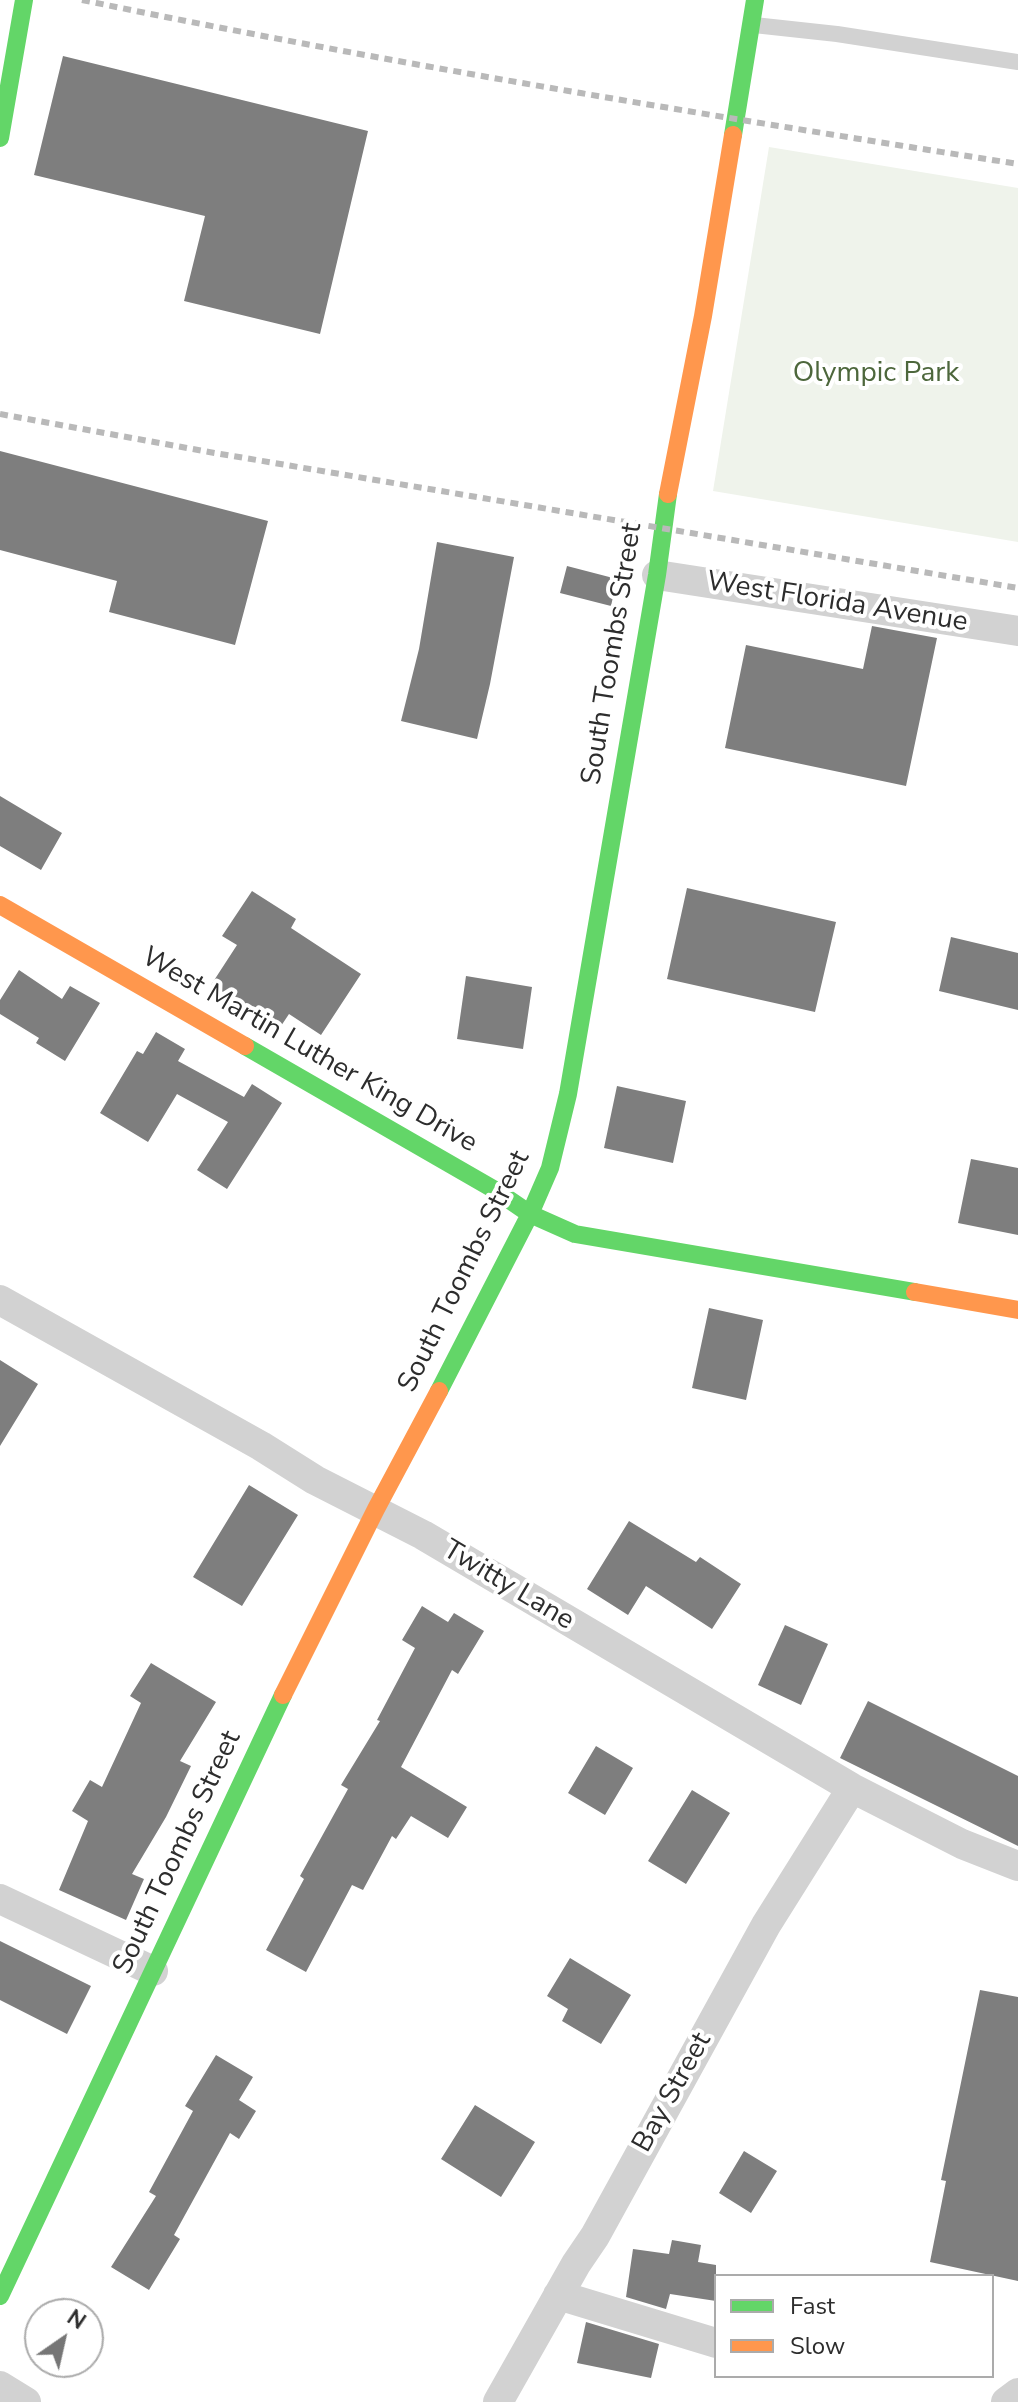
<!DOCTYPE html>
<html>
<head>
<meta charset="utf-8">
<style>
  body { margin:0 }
  #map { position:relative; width:1018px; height:2402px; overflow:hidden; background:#fff; font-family:"Nunito Sans",sans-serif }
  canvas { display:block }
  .legend { position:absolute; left:714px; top:2274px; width:280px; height:104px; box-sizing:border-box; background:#fff; border:2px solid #ababab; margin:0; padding:10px 14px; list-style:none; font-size:24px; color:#2d2d2d }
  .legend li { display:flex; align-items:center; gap:16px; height:40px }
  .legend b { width:40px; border:2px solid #ababab }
  .north { position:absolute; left:24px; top:2298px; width:80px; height:80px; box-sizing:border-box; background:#fff; border:2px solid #ababab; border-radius:50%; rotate:34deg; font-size:22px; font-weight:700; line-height:32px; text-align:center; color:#2d2d2d }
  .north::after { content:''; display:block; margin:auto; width:28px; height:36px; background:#767676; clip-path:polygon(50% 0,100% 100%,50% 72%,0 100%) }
</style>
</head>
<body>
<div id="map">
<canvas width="1018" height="2402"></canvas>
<ul class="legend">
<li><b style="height:10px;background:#63d668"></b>Fast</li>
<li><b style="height:10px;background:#ff974d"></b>Slow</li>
</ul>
<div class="north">N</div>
</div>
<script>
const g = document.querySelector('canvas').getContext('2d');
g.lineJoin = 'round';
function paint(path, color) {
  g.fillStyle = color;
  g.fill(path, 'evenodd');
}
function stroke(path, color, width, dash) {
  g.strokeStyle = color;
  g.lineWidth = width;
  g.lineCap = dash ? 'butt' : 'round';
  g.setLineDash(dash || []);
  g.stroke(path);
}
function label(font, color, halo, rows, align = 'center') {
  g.font = font + ' "Nunito Sans",sans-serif';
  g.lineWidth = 8;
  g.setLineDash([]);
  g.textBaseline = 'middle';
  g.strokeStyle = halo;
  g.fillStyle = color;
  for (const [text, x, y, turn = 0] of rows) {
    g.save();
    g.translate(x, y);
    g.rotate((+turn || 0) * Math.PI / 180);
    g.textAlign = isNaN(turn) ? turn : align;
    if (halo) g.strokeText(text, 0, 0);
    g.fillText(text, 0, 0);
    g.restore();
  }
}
paint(new Path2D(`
  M 769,147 L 1018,188 L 1018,542 L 713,491 Z`), '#eff3eb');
paint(new Path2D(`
  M 63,56 L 368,131 L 320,334 L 184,301 L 205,216 L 34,175 Z
  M 0,451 L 268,521 L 235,645 L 109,612 L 117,581 L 0,550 Z
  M 437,542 L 514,557 L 490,684 L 477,739 L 401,721 L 419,649 Z
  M 567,566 L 617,579 L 611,606 L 560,593 Z
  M 872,626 L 937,638 L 906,786 L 725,748 L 746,645 L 863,669 Z
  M 0,796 L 62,833 L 41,870 L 0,846 Z
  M 687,888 L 836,922 L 815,1012 L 667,979 Z
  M 252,891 L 296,919 L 291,928 L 361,974 L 321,1035 L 289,1014 L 281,1026 L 211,985 L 237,945 L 222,936 Z
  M 951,937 L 1018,953 L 1018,1010 L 939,991 Z
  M 19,970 L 62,999 L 70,986 L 100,1003 L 65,1061 L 36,1043 L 39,1038 L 0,1014 L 0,1000 Z
  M 466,976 L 532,987 L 523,1049 L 457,1039 Z
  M 156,1032 L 185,1049 L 178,1061 L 244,1097 L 252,1084 L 282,1103 L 227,1189 L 197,1170 L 228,1122 L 177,1094 L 148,1142 L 100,1113 L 137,1051 L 143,1054 Z
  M 617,1086 L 686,1101 L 673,1163 L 604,1148 Z
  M 971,1159 L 1018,1168 L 1018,1235 L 958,1223 Z
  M 709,1308 L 763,1320 L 746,1400 L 692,1388 Z
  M 0,1360 L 38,1384 L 0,1446 Z
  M 249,1485 L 298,1515 L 242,1606 L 193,1577 Z
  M 629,1521 L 696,1562 L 700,1557 L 741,1584 L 712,1629 L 646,1586 L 628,1615 L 587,1589 Z
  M 422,1606 L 448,1622 L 454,1613 L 484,1631 L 458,1674 L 452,1670 L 401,1767 L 467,1807 L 448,1838 L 411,1816 L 396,1839 L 392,1836 L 363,1890 L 352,1885 L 306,1972 L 266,1950 L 304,1879 L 300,1876 L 348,1789 L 341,1785 L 380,1721 L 377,1720 L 415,1648 L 402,1640 Z
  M 785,1625 L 828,1644 L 801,1705 L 758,1685 Z
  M 151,1663 L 216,1702 L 180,1761 L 191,1766 L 166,1817 L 132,1874 L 144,1879 L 126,1920 L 59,1890 L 88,1821 L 72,1811 L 90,1780 L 102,1787 L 141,1703 L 130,1696 Z
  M 868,1701 L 1018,1776 L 1018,1846 L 840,1758 Z
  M 596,1746 L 633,1768 L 605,1815 L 568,1793 Z
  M 692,1790 L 730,1813 L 686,1884 L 648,1861 Z
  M 0,1941 L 91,1986 L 67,2034 L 0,2000 Z
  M 570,1958 L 631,1995 L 601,2044 L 562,2021 L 568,2009 L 547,1996 Z
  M 980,1990 L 1018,1997 L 1018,2281 L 930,2262 L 946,2181 L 941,2180 Z
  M 216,2055 L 253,2077 L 239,2100 L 256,2111 L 239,2139 L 230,2133 L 174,2235 L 180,2239 L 149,2290 L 111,2267 L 156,2196 L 149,2192 L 193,2111 L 185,2106 Z
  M 475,2105 L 535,2142 L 501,2197 L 441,2159 Z
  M 744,2151 L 777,2171 L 751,2213 L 719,2193 Z
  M 672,2240 L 701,2245 L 698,2262 L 716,2265 L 716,2301 L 670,2294 L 666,2309 L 626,2297 L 633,2249 L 669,2254 Z
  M 586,2322 L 659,2344 L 651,2378 L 577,2363 Z`), '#7e7e7e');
stroke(new Path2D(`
  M 754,25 L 837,34 L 1018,62`), '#d2d2d2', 16);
stroke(new Path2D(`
  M 657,575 L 1018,631
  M 0,1300 L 261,1446 L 315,1480 L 423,1535 L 852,1788 L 962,1844 L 1018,1866
  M 0,1899 L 153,1971
  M 558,2295 L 716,2343
  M 0,2386 L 26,2402
  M 498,2402 L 576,2264 L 595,2236 L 766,1925 L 852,1788
  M 1006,2402 L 1018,2393`), '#d2d2d2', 30);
stroke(new Path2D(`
  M 733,135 L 755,0
  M 0,138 L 24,0
  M 245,1046 L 495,1190 L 530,1214 L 575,1234 L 915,1292
  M 439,1391 L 530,1214 L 550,1168 L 568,1094 L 657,575 L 668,494
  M 0,2296 L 283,1695`), '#63d668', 18);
stroke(new Path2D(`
  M 668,494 L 703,316 L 733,135
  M 0,905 L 245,1046
  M 915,1292 L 1018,1310
  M 283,1695 L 376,1509 L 439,1391`), '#ff974d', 18);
stroke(new Path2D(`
  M 82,0 C 392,64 705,115 1018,164
  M 0,414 L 209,452 L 1018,588`), '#b9b9b9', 6, [8, 6]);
label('28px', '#4d673c', '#fff', [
  ["Olympic Park",876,374]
]);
label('28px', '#2d2d2d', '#fff', [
  ["West Florida Avenue",837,603,9],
  ["South Toombs Street",613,654,-81],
  ["West Martin Luther King Drive",309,1051,30],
  ["South Toombs Street",465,1272,-64],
  ["Twitty Lane",508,1586,31],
  ["South Toombs Street",178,1853,-65],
  ["Bay Street",673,2093,-61]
]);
</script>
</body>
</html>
